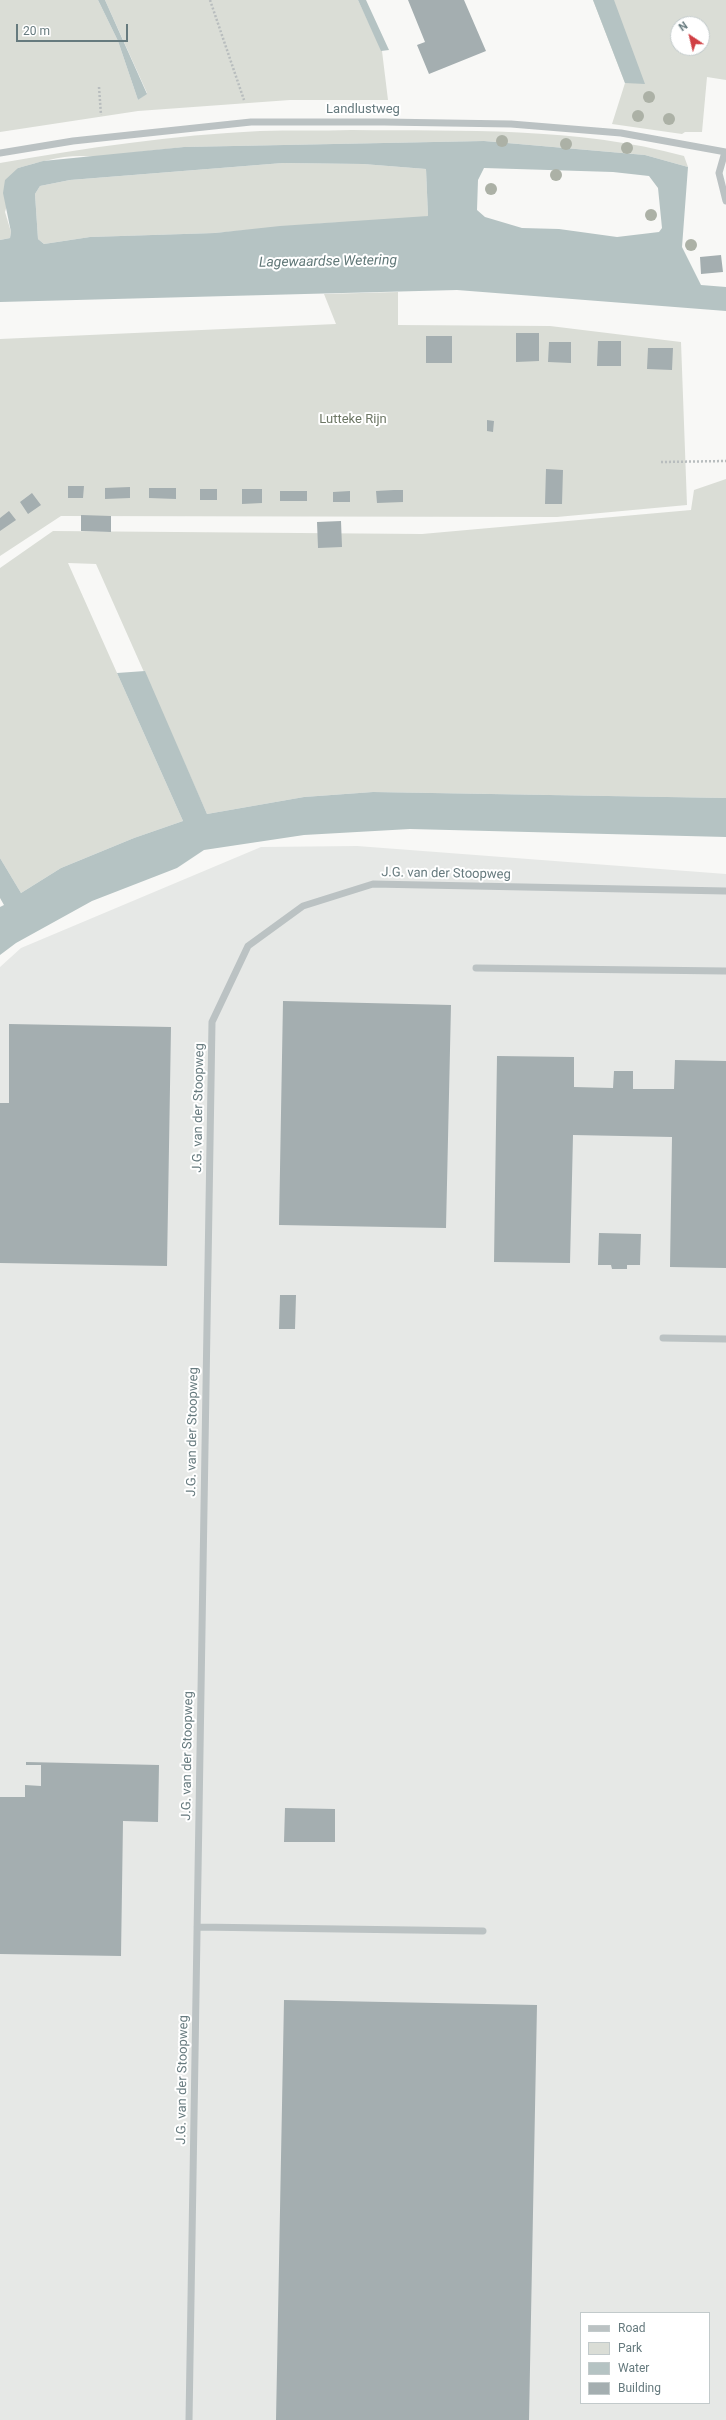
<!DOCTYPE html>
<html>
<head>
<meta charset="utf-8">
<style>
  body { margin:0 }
  #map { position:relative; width:726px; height:2420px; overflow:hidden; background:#f8f8f6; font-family:Roboto,sans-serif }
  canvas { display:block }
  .legend { position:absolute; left:580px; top:2312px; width:130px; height:92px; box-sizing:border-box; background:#fff; border:1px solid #c2cacb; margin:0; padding:5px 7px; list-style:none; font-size:12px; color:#667a7e }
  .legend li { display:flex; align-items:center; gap:8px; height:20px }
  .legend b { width:20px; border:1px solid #c2cacb }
  .north { position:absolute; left:670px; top:16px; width:40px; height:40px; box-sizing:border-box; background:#fff; border:1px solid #c2cacb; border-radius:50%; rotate:325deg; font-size:11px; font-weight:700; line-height:16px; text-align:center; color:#667a7e }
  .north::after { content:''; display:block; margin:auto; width:14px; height:18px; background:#d03f44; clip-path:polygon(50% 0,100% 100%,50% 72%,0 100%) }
  .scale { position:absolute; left:16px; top:24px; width:112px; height:18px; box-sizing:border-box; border:2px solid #667a7e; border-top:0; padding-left:5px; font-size:12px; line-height:14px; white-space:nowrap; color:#667a7e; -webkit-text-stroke:3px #fff; paint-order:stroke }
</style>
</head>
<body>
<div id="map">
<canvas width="726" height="2420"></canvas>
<ul class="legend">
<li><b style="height:5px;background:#bbc2c3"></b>Road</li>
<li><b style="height:11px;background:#daddd6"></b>Park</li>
<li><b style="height:11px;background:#b5c3c3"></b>Water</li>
<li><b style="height:11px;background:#a4aeb0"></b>Building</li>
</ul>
<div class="north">N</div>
<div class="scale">20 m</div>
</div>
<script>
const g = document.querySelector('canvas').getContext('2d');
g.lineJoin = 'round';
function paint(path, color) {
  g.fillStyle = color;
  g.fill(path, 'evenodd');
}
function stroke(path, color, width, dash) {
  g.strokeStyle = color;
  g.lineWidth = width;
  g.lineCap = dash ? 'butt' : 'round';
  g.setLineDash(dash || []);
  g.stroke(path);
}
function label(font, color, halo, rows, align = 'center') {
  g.font = font + ' Roboto,sans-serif';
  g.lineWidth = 4;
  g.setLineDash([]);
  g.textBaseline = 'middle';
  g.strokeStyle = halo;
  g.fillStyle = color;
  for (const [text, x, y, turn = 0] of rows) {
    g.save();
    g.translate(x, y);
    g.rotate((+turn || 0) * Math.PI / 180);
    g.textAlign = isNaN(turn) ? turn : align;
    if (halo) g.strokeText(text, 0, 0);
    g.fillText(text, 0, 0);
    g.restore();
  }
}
paint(new Path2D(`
  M 357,846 L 726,874 L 726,2420 L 0,2420 L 0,967 L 21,948 L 261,847 ZM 581,2313 L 709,2313 L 709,2403 L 581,2403 Z`), '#e6e8e6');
paint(new Path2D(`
  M 0,0 L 98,0 L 118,41 L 138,100 L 147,93 L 105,0 L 358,0 L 382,51 L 388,100 L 290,100 L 138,111 L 0,132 Z
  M 593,0 L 726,0 L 726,80 L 707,77 L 702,132 L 685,132 L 682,134 L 612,124 L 625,83 ZM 678,24 L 702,24 L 702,48 L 678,48 Z
  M 352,130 C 461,131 578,127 684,156 L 688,167 L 645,155 L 484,141 L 184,147 L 94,157 C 70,153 42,161 18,168 L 5,212 L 11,232 L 10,238 L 0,240 L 0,163 C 86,148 173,135 260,131 C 291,130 321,131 352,130 Z
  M 283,163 L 363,164 L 426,169 L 428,216 L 415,220 L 328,223 L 215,233 L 90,237 L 44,244 L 38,239 L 35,194 L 40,186 L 70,180 Z
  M 398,292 L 398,325 L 550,326 L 681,342 L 687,505 L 557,517 L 61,516 L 0,556 L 0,339 L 336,324 L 324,294 Z
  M 726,479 L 726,798 L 373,792 L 304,797 L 207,814 L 96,564 L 68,563 L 183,821 L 134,838 L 61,868 L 21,893 L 0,858 L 0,568 L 53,531 L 422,534 L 691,510 L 694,490 Z`), '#daddd6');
paint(new Path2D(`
  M 98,0 L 105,0 L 147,94 L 138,100 L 118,41 Z
  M 358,0 L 366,0 L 389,50 L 381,51 Z
  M 593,0 L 614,0 L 645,84 L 625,83 Z
  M 484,141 L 645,155 L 688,167 L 682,247 L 701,285 L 726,287 L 726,311 L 457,290 L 0,302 L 0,240 L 10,238 L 11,232 L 3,193 L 5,180 L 18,168 L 43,161 L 184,147 ZM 283,163 L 363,164 L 426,169 L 428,216 L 280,226 L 215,233 L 90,237 L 44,244 L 38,239 L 35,194 L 40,186 L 70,180 ZM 484,168 L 613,172 L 649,176 L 658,188 L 662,228 L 659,232 L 617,237 L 559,229 L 522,228 L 485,217 L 477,210 L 478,180 Z
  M 145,671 L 207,814 L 304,797 L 373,792 L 726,798 L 726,837 L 410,829 L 304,835 L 204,850 L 177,868 L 92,901 L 16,943 L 0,955 L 0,907 L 4,905 L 0,898 L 0,858 L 21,893 L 61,868 L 134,838 L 183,821 L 117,673 Z`), '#b5c3c3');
paint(new Path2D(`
  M 408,0 L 464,0 L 486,51 L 429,74 L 417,45 L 425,42 Z
  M 721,255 L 723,272 L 701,274 L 700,257 Z
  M 516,333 L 539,333 L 539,361 L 516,362 Z
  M 426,336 L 452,336 L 452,363 L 426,363 Z
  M 598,341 L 621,341 L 621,366 L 597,366 Z
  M 549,342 L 571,342 L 571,363 L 548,362 Z
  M 648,348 L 673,348 L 672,370 L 647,369 Z
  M 487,420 L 494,421 L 493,432 L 487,431 Z
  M 546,469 L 563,470 L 562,504 L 545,504 Z
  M 68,486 L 84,486 L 83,498 L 68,498 Z
  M 130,487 L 130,498 L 105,499 L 105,488 Z
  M 149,488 L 176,488 L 176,499 L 149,498 Z
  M 200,489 L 217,489 L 217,500 L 200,500 Z
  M 242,489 L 262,489 L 262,503 L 242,504 Z
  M 394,490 L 403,490 L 403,502 L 377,503 L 376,491 Z
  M 280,491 L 307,491 L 307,501 L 280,501 Z
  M 350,491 L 350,502 L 333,502 L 333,492 Z
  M 32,493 L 41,505 L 28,514 L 20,502 Z
  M 9,511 L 16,520 L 0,531 L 0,518 Z
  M 81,515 L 111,516 L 111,532 L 81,531 Z
  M 341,521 L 342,547 L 318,548 L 317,522 Z
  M 283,1001 L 451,1005 L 446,1228 L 279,1225 Z
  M 9,1024 L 171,1027 L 167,1266 L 0,1263 L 0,1103 L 9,1103 Z
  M 497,1056 L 574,1057 L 574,1087 L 613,1088 L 614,1071 L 633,1071 L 633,1089 L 674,1089 L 675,1060 L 726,1061 L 726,1268 L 670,1267 L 672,1137 L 573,1135 L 570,1263 L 494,1262 Z
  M 599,1233 L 641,1234 L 640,1265 L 627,1265 L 627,1269 L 612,1269 L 611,1265 L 598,1265 Z
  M 280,1295 L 296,1295 L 295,1329 L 279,1329 Z
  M 26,1762 L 159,1765 L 158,1822 L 123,1821 L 121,1956 L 0,1954 L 0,1797 L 25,1797 L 25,1785 L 41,1786 L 41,1765 L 26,1765 Z
  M 285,1808 L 335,1809 L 335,1842 L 284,1842 Z
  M 284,2000 L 537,2005 L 529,2420 L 276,2420 Z`), '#a4aeb0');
stroke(new Path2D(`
  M 210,0 L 244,100
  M 99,87 L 101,115
  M 661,462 L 726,461`), '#b8bdbe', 2.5, [2, 2]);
stroke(new Path2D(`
  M 725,152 L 719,173 L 726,201
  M 0,153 L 73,141 L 251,122 L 384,122 L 511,124 L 621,133 L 726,152
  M 476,968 L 726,971
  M 663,1338 L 726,1339
  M 197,1927 L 483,1931
  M 189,2420 L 212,1022 L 248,946 L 303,906 L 373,884 L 726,891`), '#bbc2c3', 7);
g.fillStyle = '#acb1a6';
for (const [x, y] of [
  [649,97],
  [638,116],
  [669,119],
  [502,141],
  [566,144],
  [627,148],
  [556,175],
  [491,189],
  [651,215],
  [691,245]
]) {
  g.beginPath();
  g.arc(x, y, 6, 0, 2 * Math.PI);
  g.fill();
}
label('13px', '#667a7e', '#fff', [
  ["Landlustweg",363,110],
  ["J.G. van der Stoopweg",446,874,1],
  ["J.G. van der Stoopweg",199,1108,-89],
  ["J.G. van der Stoopweg",193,1432,-89],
  ["J.G. van der Stoopweg",188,1756,-89],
  ["J.G. van der Stoopweg",183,2080,-89]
]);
label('13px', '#6d7765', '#fff', [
  ["Lutteke Rijn",353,420]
]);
label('italic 14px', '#617878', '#fff', [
  ["Lagewaardse Wetering",328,262,-1]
]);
</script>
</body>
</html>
